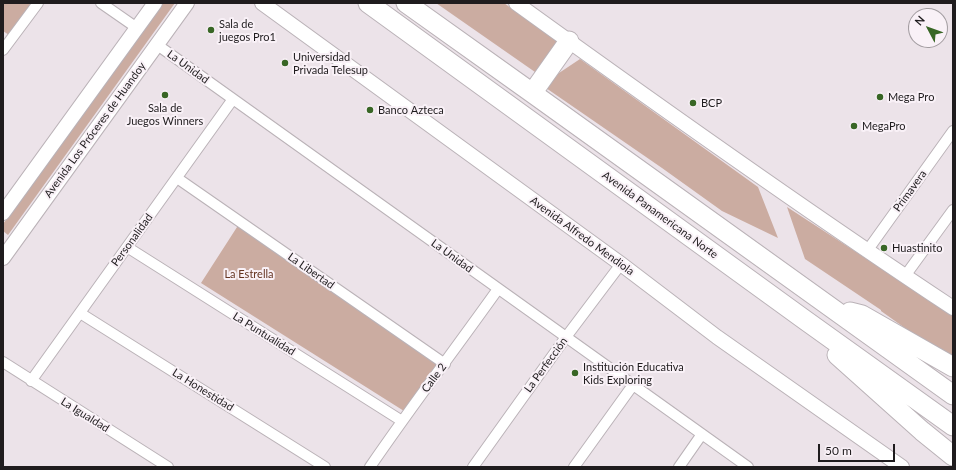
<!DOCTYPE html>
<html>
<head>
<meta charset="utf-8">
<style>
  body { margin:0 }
  #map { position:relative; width:956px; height:470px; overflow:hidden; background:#ece3e9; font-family:Lato,sans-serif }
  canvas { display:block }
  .frame { position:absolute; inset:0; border:4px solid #1f1c1e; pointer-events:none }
  .north { position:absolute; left:908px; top:8px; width:40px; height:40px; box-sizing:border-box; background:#f9f1f7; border:1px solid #a29ca0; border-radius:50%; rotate:311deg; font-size:11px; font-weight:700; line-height:16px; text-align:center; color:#1f1c1e }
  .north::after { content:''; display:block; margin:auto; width:14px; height:18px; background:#386625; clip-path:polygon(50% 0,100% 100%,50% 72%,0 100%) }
  .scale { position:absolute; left:818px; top:444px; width:77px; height:18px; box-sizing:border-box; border:2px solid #1f1c1e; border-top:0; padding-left:5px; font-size:12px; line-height:14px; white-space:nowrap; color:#1f1c1e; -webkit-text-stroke:3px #f9f1f7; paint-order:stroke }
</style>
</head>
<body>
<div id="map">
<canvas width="956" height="470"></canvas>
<div class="frame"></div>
<div class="north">N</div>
<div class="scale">50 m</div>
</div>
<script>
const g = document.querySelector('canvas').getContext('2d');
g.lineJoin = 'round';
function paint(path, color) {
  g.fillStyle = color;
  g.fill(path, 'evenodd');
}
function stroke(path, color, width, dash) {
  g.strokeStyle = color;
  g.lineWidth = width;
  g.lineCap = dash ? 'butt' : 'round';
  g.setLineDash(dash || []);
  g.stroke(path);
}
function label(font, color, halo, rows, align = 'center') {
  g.font = font + ' Lato,sans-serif';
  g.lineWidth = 4;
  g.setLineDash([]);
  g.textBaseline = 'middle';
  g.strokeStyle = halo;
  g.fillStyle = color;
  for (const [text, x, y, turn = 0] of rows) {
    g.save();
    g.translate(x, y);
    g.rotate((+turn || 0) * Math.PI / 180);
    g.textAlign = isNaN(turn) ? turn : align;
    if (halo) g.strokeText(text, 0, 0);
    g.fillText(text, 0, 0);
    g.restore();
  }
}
paint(new Path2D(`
  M 3,3 L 33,3 L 9,35 L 3,31 Z
  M 162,3 L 175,3 L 8,235 L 3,231 L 3,224 Z
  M 436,3 L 504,3 L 559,43 L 535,72 Z
  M 580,59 L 758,187 L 778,238 L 722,211 L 662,168 L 546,88 L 559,73 Z
  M 787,207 L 953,315 L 953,357 L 926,343 L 881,311 L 881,310 L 805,259 Z
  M 239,224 L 437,365 L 404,411 L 201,283 Z`), '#cbaca1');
const minor = new Path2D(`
  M 101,3 L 137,28
  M 156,44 L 748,467
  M 3,50 L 38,3
  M 177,178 L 445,364
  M 127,247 L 402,421
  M 867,251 L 953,131
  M 905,276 L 953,210
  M 80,313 L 325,467
  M 3,362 L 168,467
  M 31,381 L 233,99
  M 370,467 C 411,407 456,348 498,289
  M 473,467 L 566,337 L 621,264
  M 574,467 L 633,385
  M 679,467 L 702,434`);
const secondary = new Path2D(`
  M 262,3 L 621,264 L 717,337 L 902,467
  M 516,3 C 660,107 805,210 953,308
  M 3,213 L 155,3
  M 3,258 L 187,3`);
const motorway = new Path2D(`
  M 368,3 L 805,320 L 953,426
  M 406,3 C 589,133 771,265 953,395
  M 533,92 L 569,41
  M 850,312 L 862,315 L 953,367
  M 837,355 L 922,431 L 953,456`);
stroke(minor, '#bab2b7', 12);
stroke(secondary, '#bab2b7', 16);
stroke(motorway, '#bab2b7', 21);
stroke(minor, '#fff', 10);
stroke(secondary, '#fff', 14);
stroke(motorway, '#fff', 19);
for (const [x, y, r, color] of [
  [211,30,4,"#386625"],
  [285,63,4,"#386625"],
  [165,95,4,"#386625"],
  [880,97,4,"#386625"],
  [693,103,4,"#386625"],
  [370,110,4,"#386625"],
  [854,126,4,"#386625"],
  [884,248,4,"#386625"],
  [575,373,4,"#386625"]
]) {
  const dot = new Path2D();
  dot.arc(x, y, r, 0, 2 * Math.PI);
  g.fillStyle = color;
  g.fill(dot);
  stroke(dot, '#f9f1f7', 1.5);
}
label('11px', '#1f1c1e', '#f9f1f7', [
  ["Sala de",219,24],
  ["juegos Pro1",219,37],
  ["Universidad",293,57],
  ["Privada Telesup",293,70],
  ["Mega Pro",888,97],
  ["BCP",701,103],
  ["Sala de",165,108,"center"],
  ["Juegos Winners",165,121,"center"],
  ["Banco Azteca",378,110],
  ["MegaPro",862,126],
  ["Huastinito",892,248],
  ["Institución Educativa",583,367],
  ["Kids Exploring",583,380]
], 'left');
label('11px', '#1f1c1e', '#f9f1f7', [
  ["La Unidad",188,67,36],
  ["Avenida Los Próceres de Huandoy",95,130,-54],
  ["Primavera",910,191,-54],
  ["Avenida Panamericana Norte",660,215,36],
  ["Avenida Alfredo Mendiola",582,236,36],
  ["Personalidad",132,240,-54],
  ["La Unidad",452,256,36],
  ["La Libertad",311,271,35],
  ["La Puntualidad",264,334,32],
  ["La Perfección",546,365,-54],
  ["Calle 2",434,378,-53],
  ["La Honestidad",203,390,32],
  ["La Igualdad",85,415,32]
]);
label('11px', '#643320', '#f9f1f7', [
  ["La Estrella",249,274]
]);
</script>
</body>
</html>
